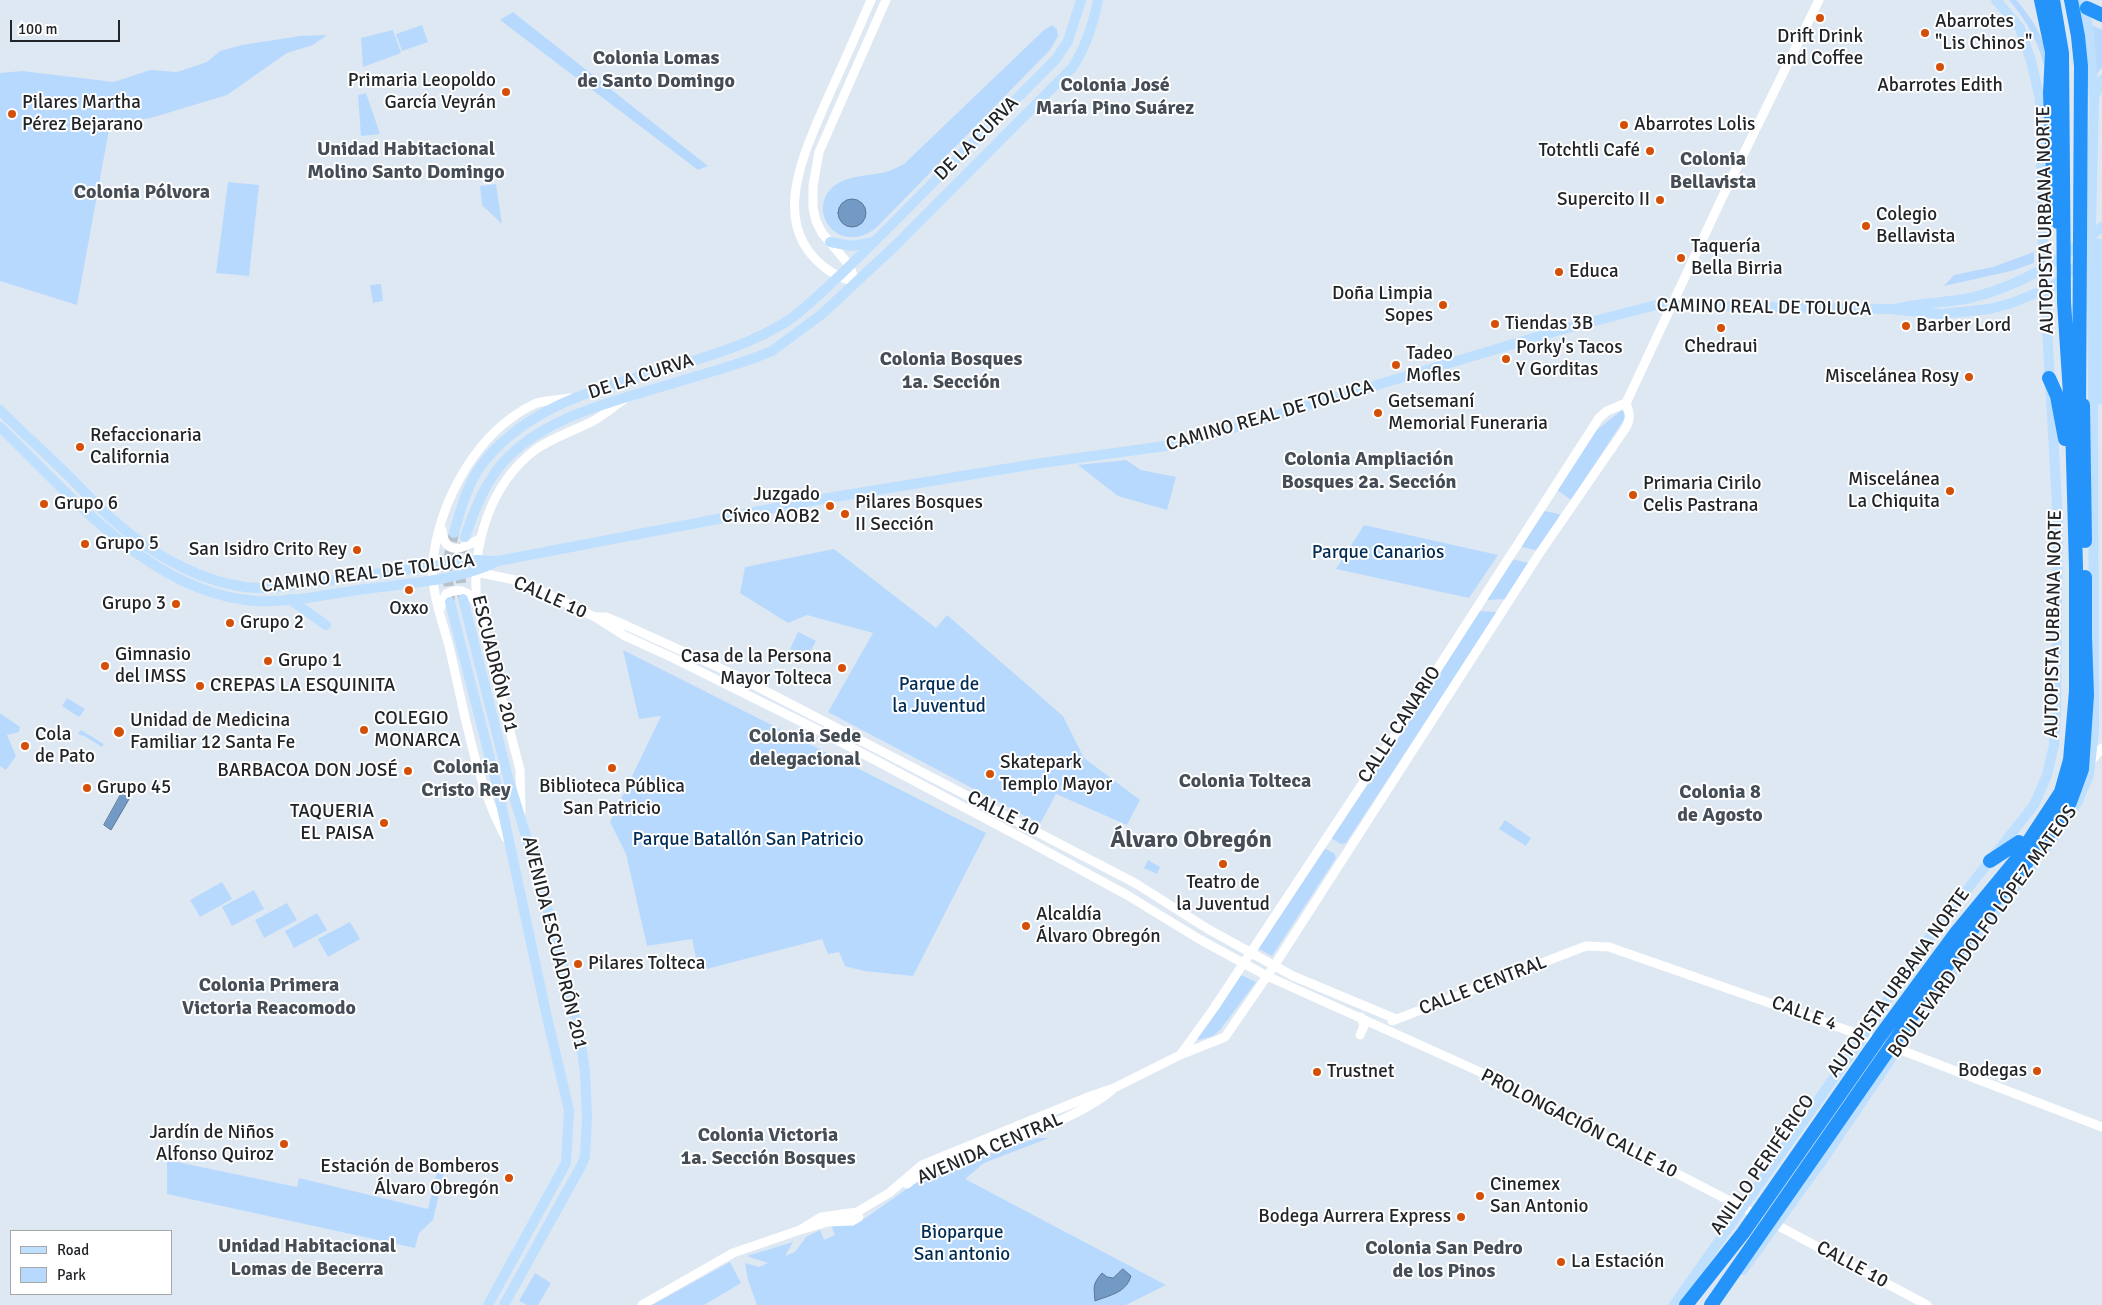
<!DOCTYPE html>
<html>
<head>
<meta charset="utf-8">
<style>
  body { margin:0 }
  #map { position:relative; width:2102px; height:1305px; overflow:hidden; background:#dee8f3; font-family:Signika,sans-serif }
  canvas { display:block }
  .legend { position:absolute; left:10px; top:1230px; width:162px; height:65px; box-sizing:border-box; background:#fff; border:1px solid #a6a7a9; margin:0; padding:6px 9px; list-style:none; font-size:15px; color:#212428 }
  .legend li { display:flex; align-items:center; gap:10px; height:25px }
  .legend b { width:25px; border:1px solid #a6a7a9 }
  .scale { position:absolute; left:10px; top:20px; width:110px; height:22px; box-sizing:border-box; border:2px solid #212428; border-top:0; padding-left:6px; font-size:15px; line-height:18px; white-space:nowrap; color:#212428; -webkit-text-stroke:4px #fff; paint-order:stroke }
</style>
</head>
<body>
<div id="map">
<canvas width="2102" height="1305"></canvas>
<ul class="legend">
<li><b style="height:6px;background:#bedffe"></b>Road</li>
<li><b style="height:14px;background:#b8d9fe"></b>Park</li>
</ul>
<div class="scale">100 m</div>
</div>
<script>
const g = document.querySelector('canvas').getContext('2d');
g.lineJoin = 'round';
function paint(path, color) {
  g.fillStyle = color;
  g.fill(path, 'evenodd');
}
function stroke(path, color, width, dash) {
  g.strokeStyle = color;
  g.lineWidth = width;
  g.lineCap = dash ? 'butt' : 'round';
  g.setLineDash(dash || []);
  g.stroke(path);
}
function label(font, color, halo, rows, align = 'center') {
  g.font = font + ' Signika,sans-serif';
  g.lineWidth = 4;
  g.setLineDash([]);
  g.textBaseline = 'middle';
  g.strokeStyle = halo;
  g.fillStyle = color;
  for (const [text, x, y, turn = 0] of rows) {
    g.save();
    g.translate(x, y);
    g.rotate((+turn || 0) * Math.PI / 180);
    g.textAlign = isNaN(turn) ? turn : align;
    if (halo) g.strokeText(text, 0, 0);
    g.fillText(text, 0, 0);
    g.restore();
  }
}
paint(new Path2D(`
  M 2009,0 L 2016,0 L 2018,2 C 2039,28 2047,42 2047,76 C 2040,46 2029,23 2009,0 Z
  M 513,12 L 708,166 L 698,170 L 500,20 Z
  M 422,25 L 428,42 L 402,51 L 396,34 Z
  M 1052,25 L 1057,29 L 1058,36 L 1050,50 L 876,228 C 838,257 805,210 834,186 C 848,175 870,176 886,172 C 892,170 898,167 904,164 L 1044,30 Z
  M 2091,25 L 2102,30 L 2102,67 L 2094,78 Z
  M 393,30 L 401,53 L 363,67 L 361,38 Z
  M 327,35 L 313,45 L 287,53 L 227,95 L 151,118 L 110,124 L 77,305 L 0,281 L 0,73 L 22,71 L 114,82 L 150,70 L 177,72 L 207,62 L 220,51 L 242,45 L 300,36 Z
  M 366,93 L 380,134 L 361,136 L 358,95 Z
  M 228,182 L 259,185 L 249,276 L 216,273 Z
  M 496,184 L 502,224 L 482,205 L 480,186 Z
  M 2034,252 L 2034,263 L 2011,271 L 1944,286 L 1954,275 L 1993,267 Z
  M 381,284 L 383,301 L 373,303 L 370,285 Z
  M 1622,410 L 1625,414 L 1625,418 L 1571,500 L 1557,490 L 1594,432 Z
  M 1126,460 L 1141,470 L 1176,477 L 1167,510 L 1118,496 L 1078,465 Z
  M 1544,511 L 1559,514 L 1560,516 L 1539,549 L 1536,550 L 1521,547 L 1541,512 Z
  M 1364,525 L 1498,555 L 1469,598 L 1336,569 Z
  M 834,549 L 936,628 L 947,615 L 1063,716 L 1084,758 L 1140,800 L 1127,825 L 1056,794 L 1040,824 L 828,712 L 873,633 L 807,615 L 788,623 L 740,593 L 745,567 Z
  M 1511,559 L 1529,563 L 1507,599 L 1486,600 Z
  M 1477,611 L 1497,612 L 1346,843 L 1341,844 L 1331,838 Z
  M 798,632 L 816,641 L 807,658 L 790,649 Z
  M 623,650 L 986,833 L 913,976 L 864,971 L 845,966 L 839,952 L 828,954 L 822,939 L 699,971 L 692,939 L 647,946 L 626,854 L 610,822 L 661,716 L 639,719 Z
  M 67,698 L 85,709 L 79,717 L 62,706 Z
  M 0,713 L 20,727 L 19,732 L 7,735 L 16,756 L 6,770 L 0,766 Z
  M 81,730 L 104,744 L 102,747 L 83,735 L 82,736 L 78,734 Z
  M 1505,820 L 1531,838 L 1526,846 L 1499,829 Z
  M 1324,848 L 1334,853 L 1336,858 L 1272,956 L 1255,947 Z
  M 1148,860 L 1160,867 L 1157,874 L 1144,868 Z
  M 222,882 L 232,899 L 200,917 L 190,900 Z
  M 254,890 L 264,909 L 232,926 L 222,907 Z
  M 287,903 L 297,920 L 264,938 L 255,920 Z
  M 317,913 L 327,930 L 294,948 L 285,931 Z
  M 350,922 L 360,939 L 328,957 L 318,939 Z
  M 1239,974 L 1256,982 L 1220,1030 L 1213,1036 L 1198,1040 L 1197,1038 Z
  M 1038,1138 L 1049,1138 L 984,1163 L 965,1179 L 1166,1285 L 1126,1305 L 757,1305 L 748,1280 L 745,1263 L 759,1267 L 768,1263 L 747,1256 L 793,1242 L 785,1256 L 795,1252 L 806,1237 L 820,1230 L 824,1240 L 835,1235 L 831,1225 L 853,1224 L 867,1217 L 915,1183 L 1000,1150 Z
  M 167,1160 L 297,1187 L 299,1178 L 428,1209 L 438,1167 L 445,1168 L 433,1220 L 419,1233 L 415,1248 L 167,1194 Z
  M 730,1262 L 741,1283 L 704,1305 L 652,1305 Z
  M 535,1273 L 551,1283 L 538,1305 L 527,1305 L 519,1301 Z`), '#b8d9fe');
const water = new Path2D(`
  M838 213a14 14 0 1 1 28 0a14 14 0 1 1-28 0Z
  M 124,789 L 132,794 L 111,830 L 104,825 Z
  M 1123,1269 L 1131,1276 C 1126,1293 1110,1295 1095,1301 C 1094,1286 1092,1285 1102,1273 L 1107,1277 L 1113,1278 Z`);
paint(water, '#739ac5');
stroke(water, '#5a7796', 1);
stroke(new Path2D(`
  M 463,598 C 459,578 460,559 464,539
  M 450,601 L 447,564 L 454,533`), '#b8c1ca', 10, [10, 5]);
stroke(new Path2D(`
  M 855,283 C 847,280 839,276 831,272 C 767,230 802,158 825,104 C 841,69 856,35 871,0
  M 855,283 L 850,266 L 822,233 L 816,221 L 813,208 L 813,186 L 819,152 L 886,0
  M 442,530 C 445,557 463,549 479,539
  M 476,572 L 520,581 L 595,617 L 625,636 L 673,658 L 818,730 L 1024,839 L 1127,895 L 1199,939 L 1267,976 L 1478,1071 L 1759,1216
  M 440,609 L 446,594 C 460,587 467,591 477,603
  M 596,617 L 606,617 L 625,625 L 733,674 L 1135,883 L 1208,929 L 1293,976 L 1396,1019
  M 2091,761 L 2102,748
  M 521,812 L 520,770 L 477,603 C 471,547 489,485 535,450 C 553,437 574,431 593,421 C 604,415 614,406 625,399
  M 506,838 C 475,782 464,709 449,646 C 442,620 430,589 433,561 C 439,505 472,442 520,412 C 525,409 531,405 537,403 C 547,400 560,400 570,398
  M 1392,1021 L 1578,949 L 1586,946 L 1609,947 L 1881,1042
  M 1360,1035 L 1364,1026 L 1361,1017
  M 1893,1047 L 2102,1127
  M 1181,1054 L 1214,1008 L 1400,727 L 1599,418 L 1607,411 L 1626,403
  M 907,1184 C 923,1171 943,1165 962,1158 C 1007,1140 1075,1121 1112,1090
  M 1771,1222 L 1927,1305
  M 800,1230 L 821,1217 L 857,1212 L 889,1193 L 922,1165 L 1088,1097 L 1114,1088 L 1180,1055 L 1225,1037 L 1274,966 L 1539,554 L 1625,429 C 1631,419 1630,414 1626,403 L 1721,200 L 1819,0
  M 642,1305 L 733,1253 L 800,1230 L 828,1222 L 852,1221 L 859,1217`), '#fff', 9);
stroke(new Path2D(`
  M 2095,95 L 2102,80
  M 830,242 L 852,246 L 874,242
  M 2097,243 L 2099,247 L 2101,377 L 2098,400
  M 1898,308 C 1922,302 1947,303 1970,298 C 2027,284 2057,261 2102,227
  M 0,410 C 17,428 35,443 52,460 C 73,479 91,500 112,519 C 154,557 214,591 272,588 L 477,560 L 497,561
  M 0,427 C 70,494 152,595 257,601 C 293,603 331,593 366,589 C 410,583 458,581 498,561 L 822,499 L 1041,463 L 1180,444 L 1560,330 L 1656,305 L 1889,309 L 1941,314 L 1990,309 L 2012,303 L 2053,286 L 2102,244
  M 454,533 C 460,512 466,489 478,470 C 548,370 697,382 792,318 C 802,310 812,301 822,292 C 846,270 870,246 893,223 C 947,168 1002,114 1056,59 L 1068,41 L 1081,0
  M 465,537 C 475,508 487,477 510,455 C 548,419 598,406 647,391 C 681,381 715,371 749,360 L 772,351 L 822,314 L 896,245 L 1072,68 C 1086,47 1093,25 1098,0
  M 289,599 L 326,625
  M 463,599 L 507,774 L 541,885 L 567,980 L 581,1042 L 585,1072 L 587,1118 L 585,1157 L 581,1166 L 504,1305
  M 450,602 L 499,794 L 546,1013 L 569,1110 L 566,1163 L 488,1305
  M 2048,846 L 2077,803 L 2089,775 L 2094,731 L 2093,375 L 2091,224 L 2094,101 L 2089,32 L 2082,0
  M 1743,1270 L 1822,1161 L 1901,1044 L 1986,924 L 2033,865
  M 1674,1305 L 1864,1035 L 1928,939 L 2034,805 L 2047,775 L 2054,745 L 2056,708 L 2058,521 L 2043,259 L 2040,99 L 2031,61 L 2020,28 L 1996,0`), '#bedffe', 10);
stroke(new Path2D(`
  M 2041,0 L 2052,52 L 2050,93 L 2054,198 L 2058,222
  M 2071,0 L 2078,36 L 2081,66 L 2079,413
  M 2087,8 L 2102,15
  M 2049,378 L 2057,396 L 2065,439
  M 2083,405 L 2085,541
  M 2085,641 L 2085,577
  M 1990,861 L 2019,842
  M 1686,1305 L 1743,1233 L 1881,1035 L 1956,933 L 2017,859 L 2061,792 L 2070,760 L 2076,691 L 2076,567 L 2072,424 L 2064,302 L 2062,53 L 2053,0
  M 1711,1305 L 1980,918 L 2042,844 L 2070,802 L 2082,769 L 2087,695 L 2085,637`), '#2594fa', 14);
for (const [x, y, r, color] of [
  [1820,18,5,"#d44f07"],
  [1925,33,5,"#d44f07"],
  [1940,67,5,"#d44f07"],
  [506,92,5,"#d44f07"],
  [12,114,5,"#d44f07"],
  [1624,125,5,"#d44f07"],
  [1650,151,5,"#d44f07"],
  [1660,200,5,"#d44f07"],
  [1866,226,5,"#d44f07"],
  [1681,258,5,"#d44f07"],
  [1559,272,5,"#d44f07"],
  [1443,305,5,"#d44f07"],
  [1495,324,5,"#d44f07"],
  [1906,326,5,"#d44f07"],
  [1721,328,5,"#d44f07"],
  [1506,359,5,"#d44f07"],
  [1396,365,5,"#d44f07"],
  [1969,377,5,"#d44f07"],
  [1378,413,5,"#d44f07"],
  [80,447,5,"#d44f07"],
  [1950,491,5,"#d44f07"],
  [1633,495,5,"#d44f07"],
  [44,504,5,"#d44f07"],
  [830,506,5,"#d44f07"],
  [845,514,5,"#d44f07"],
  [85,544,5,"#d44f07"],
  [357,550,5,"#d44f07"],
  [409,590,5,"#d44f07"],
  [176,604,5,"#d44f07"],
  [230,623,5,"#d44f07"],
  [268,661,5,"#d44f07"],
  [105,666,5,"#d44f07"],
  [842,668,5,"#d44f07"],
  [200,686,5,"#d44f07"],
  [364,730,5,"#d44f07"],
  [119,732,6,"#d44f07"],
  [25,746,5,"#d44f07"],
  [612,768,5,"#d44f07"],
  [408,771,5,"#d44f07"],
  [990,774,5,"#d44f07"],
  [87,788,5,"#d44f07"],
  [384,823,5,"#d44f07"],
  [1223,864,5,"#d44f07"],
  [1026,926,5,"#d44f07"],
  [578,964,5,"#d44f07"],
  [2037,1071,5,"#d44f07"],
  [1317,1072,5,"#d44f07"],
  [284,1144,5,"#d44f07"],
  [509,1178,5,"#d44f07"],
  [1480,1196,5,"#d44f07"],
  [1461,1217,5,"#d44f07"],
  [1561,1262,5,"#d44f07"]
]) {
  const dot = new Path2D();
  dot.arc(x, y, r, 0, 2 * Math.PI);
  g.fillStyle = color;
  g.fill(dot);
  stroke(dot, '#fff', 2);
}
label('19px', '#212428', '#fff', [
  ["Abarrotes",1935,22],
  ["\"Lis Chinos\"",1935,44],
  ["Drift Drink",1820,37,"center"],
  ["and Coffee",1820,59,"center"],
  ["Primaria Leopoldo",496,81,"right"],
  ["García Veyrán",496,103,"right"],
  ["Abarrotes Edith",1940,86,"center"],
  ["Pilares Martha",22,103],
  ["Pérez Bejarano",22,125],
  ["Abarrotes Lolis",1634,125],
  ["Totchtli Café",1640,151,"right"],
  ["Supercito II",1650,200,"right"],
  ["Colegio",1876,215],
  ["Bellavista",1876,237],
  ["Taquería",1691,247],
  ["Bella Birria",1691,269],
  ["Educa",1569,272],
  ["Doña Limpia",1433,294,"right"],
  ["Sopes",1433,316,"right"],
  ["Tiendas 3B",1505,324],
  ["Barber Lord",1916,326],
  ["Chedraui",1721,347,"center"],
  ["Porky's Tacos",1516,348],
  ["Y Gorditas",1516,370],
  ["Tadeo",1406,354],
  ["Mofles",1406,376],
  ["Miscelánea Rosy",1959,377,"right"],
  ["Getsemaní",1388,402],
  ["Memorial Funeraria",1388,424],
  ["Refaccionaria",90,436],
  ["California",90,458],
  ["Miscelánea",1940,480,"right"],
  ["La Chiquita",1940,502,"right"],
  ["Primaria Cirilo",1643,484],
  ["Celis Pastrana",1643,506],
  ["Juzgado",820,495,"right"],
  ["Cívico AOB2",820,517,"right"],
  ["Pilares Bosques",855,503],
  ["II Sección",855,525],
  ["Grupo 6",54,504],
  ["Grupo 5",95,544],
  ["San Isidro Crito Rey",347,550,"right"],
  ["Grupo 3",166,604,"right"],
  ["Oxxo",409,609,"center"],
  ["Grupo 2",240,623],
  ["Gimnasio",115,655],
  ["del IMSS",115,677],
  ["Casa de la Persona",832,657,"right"],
  ["Mayor Tolteca",832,679,"right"],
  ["Grupo 1",278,661],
  ["CREPAS LA ESQUINITA",210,686],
  ["COLEGIO",374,719],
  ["MONARCA",374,741],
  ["Unidad de Medicina",130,721],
  ["Familiar 12 Santa Fe",130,743],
  ["Cola",35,735],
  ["de Pato",35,757],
  ["Skatepark",1000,763],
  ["Templo Mayor",1000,785],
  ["BARBACOA DON JOSÉ",398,771,"right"],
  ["Biblioteca Pública",612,787,"center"],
  ["San Patricio",612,809,"center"],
  ["Grupo 45",97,788],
  ["TAQUERIA",374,812,"right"],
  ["EL PAISA",374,834,"right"],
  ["Teatro de",1223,883,"center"],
  ["la Juventud",1223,905,"center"],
  ["Alcaldía",1036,915],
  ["Álvaro Obregón",1036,937],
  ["Pilares Tolteca",588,964],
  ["Bodegas",2027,1071,"right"],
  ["Trustnet",1327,1072],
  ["Jardín de Niños",274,1133,"right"],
  ["Alfonso Quiroz",274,1155,"right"],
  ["Estación de Bomberos",499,1167,"right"],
  ["Álvaro Obregón",499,1189,"right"],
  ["Cinemex",1490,1185],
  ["San Antonio",1490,1207],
  ["Bodega Aurrera Express",1451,1217,"right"],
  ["La Estación",1571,1262]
], 'left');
label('19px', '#212428', '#fff', [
  ["DE LA CURVA",977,139,-45],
  ["AUTOPISTA URBANA NORTE",2046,220,-91],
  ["CAMINO REAL DE TOLUCA",1764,308,1],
  ["DE LA CURVA",641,377,-18],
  ["CAMINO REAL DE TOLUCA",1270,416,-16],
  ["CAMINO REAL DE TOLUCA",368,574,-7],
  ["CALLE 10",550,598,24],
  ["AUTOPISTA URBANA NORTE",2054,624,-89],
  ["ESCUADRÓN 201",494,664,76],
  ["CALLE CANARIO",1400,725,-57],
  ["CALLE 10",1003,814,27],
  ["BOULEVARD ADOLFO LÓPEZ MATEOS",1983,932,-54],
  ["AVENIDA ESCUADRÓN 201",554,943,76],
  ["AUTOPISTA URBANA NORTE",1899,983,-54],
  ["CALLE CENTRAL",1483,986,-21],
  ["CALLE 4",1804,1014,20],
  ["PROLONGACIÓN CALLE 10",1579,1124,27],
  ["AVENIDA CENTRAL",990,1149,-23],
  ["ANILLO PERIFÉRICO",1763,1165,-55],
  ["CALLE 10",1852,1265,28]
]);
label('19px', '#012d56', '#fff', [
  ["Parque Canarios",1378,553],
  ["Parque de",939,685],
  ["la Juventud",939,707],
  ["Parque Batallón San Patricio",748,840],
  ["Bioparque",962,1233],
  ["San antonio",962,1255]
]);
label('bold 20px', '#454d56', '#fff', [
  ["Colonia Lomas",656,59],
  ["de Santo Domingo",656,82],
  ["Colonia José",1115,86],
  ["María Pino Suárez",1115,109],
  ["Unidad Habitacional",406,150],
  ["Molino Santo Domingo",406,173],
  ["Colonia",1713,160],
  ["Bellavista",1713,183],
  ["Colonia Pólvora",142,193],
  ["Colonia Bosques",951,360],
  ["1a. Sección",951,383],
  ["Colonia Ampliación",1369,460],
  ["Bosques 2a. Sección",1369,483],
  ["Colonia Sede",805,737],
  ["delegacional",805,760],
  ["Colonia",466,768],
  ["Cristo Rey",466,791],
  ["Colonia Tolteca",1245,782],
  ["Colonia 8",1720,793],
  ["de Agosto",1720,816],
  ["Colonia Primera",269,986],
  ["Victoria Reacomodo",269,1009],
  ["Colonia Victoria",768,1136],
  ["1a. Sección Bosques",768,1159],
  ["Unidad Habitacional",307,1247],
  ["Lomas de Becerra",307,1270],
  ["Colonia San Pedro",1444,1249],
  ["de los Pinos",1444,1272]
]);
label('bold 24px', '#454d56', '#fff', [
  ["Álvaro Obregón",1191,841]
]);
</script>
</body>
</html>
